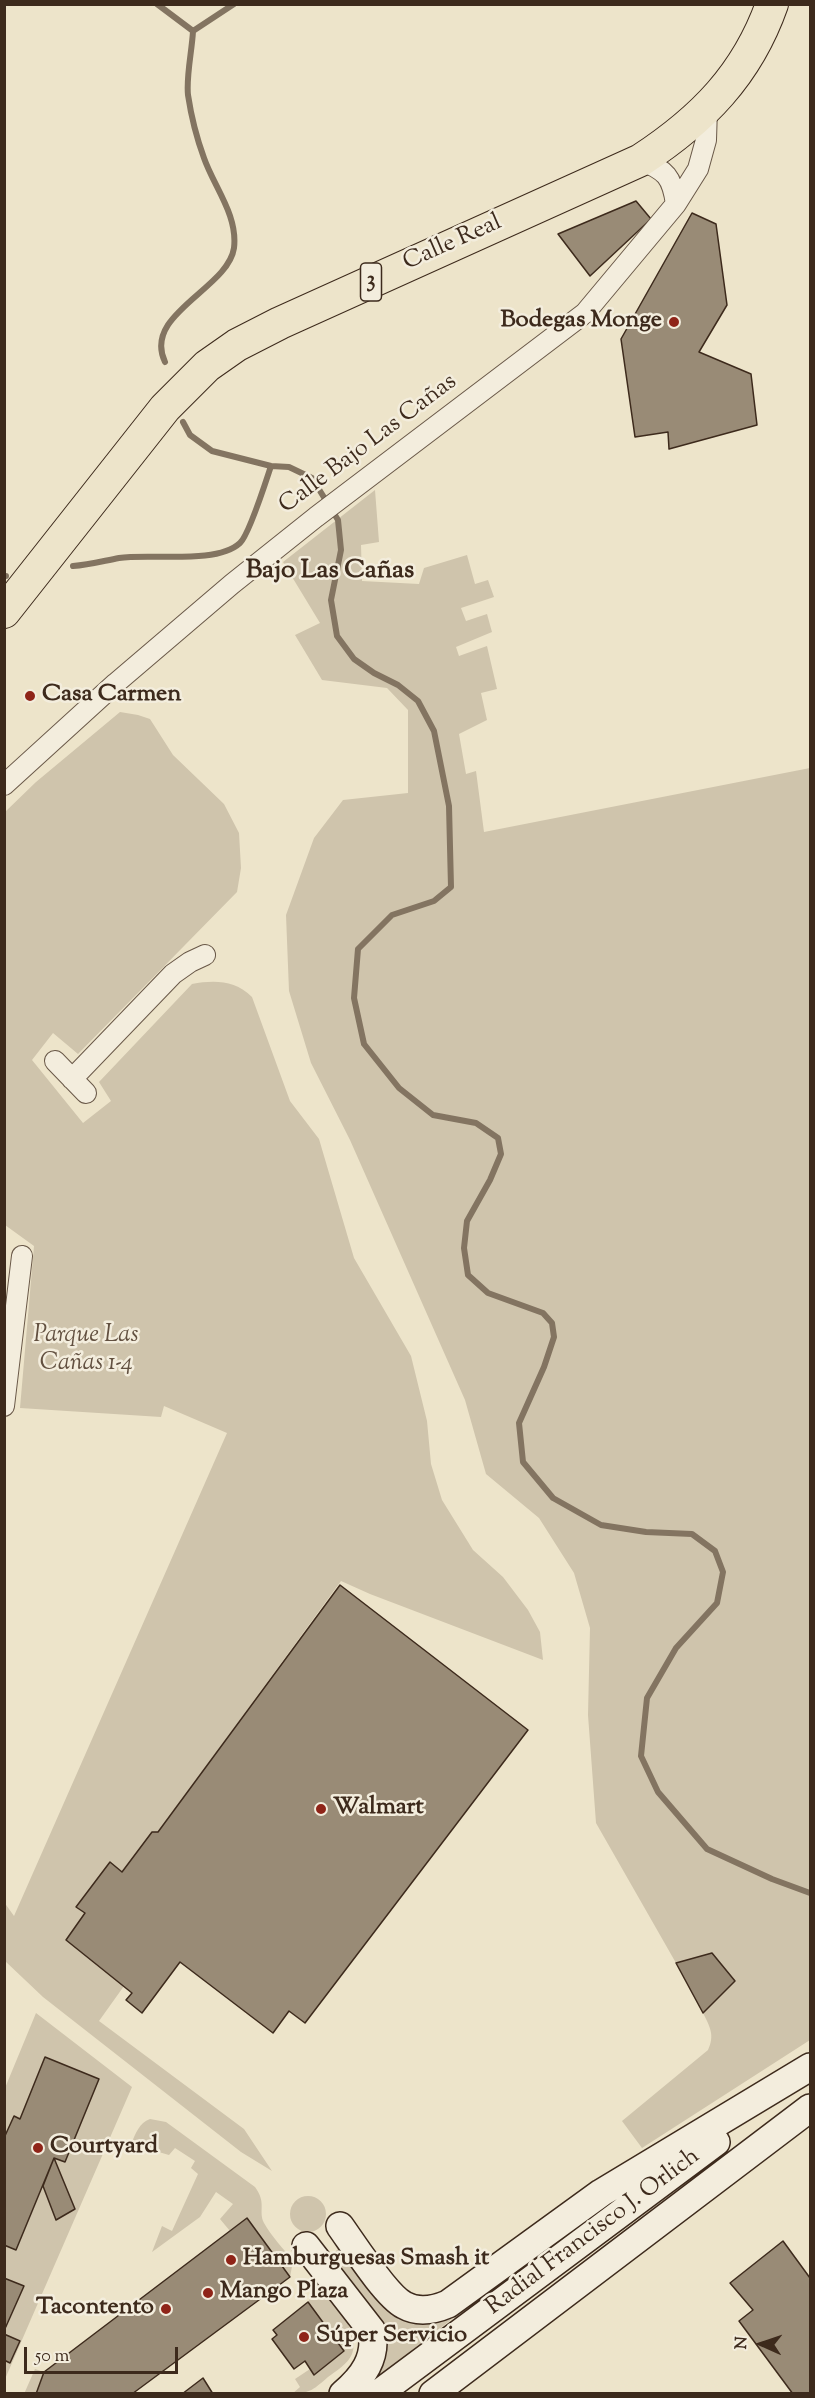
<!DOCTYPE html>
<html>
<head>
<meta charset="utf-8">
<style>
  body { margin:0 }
  #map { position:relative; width:815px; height:2398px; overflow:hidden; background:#ede4ca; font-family:"Sorts Mill Goudy",serif }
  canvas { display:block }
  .frame { position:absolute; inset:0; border:6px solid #3d2a1c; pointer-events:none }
  .north { position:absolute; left:731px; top:2314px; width:60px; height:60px; -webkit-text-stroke:4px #f3eddd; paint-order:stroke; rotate:273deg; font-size:16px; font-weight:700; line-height:24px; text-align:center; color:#3d2a1c }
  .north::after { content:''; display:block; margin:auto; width:21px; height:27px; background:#3d2a1c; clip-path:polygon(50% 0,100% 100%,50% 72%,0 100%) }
  .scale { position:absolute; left:24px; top:2347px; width:154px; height:27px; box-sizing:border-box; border:3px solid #3d2a1c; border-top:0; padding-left:8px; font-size:18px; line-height:21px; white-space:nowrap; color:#3d2a1c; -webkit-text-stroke:4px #f3eddd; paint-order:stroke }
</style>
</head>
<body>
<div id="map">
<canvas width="815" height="2398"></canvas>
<div class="frame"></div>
<div class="north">N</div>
<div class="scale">50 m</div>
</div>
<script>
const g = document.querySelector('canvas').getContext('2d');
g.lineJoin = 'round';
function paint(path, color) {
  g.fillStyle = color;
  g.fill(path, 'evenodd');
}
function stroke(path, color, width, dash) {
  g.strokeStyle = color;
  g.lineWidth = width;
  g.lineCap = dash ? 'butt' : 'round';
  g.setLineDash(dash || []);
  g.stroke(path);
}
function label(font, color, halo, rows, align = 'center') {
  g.font = font + ' "Sorts Mill Goudy",serif';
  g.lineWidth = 5;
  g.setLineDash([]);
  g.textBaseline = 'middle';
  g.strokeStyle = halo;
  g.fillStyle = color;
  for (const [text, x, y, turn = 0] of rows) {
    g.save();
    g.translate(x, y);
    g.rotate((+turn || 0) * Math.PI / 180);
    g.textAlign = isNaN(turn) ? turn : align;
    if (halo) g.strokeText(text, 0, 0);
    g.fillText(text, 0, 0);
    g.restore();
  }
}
paint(new Path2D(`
  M 375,490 L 379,542 L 361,545 L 362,581 L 419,584 L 424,568 L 467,555 L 475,584 L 488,580 L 494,597 L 461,608 L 466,621 L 487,614 L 492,632 L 456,647 L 459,656 L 487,646 L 497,689 L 481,693 L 487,720 L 459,734 L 466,774 L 476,771 L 484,832 L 810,768 L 810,2040 L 642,2148 L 622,2121 L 708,2050 C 715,2035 710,2027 703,2013 L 735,1981 L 712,1953 L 676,1963 L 596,1823 L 588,1715 L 590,1628 L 574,1573 L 539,1518 L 486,1474 L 465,1400 L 350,1140 L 311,1063 L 289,991 L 286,915 L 314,838 L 343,800 L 408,793 L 408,710 L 387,688 L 322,680 L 295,635 L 320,623 L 283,562 Z
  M 120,712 L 138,715 L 150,719 L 173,755 L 224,804 L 239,833 L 241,868 L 237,892 L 78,1054 L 53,1033 L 32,1060 L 83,1123 L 111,1101 L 99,1082 L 192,984 C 214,980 235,980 252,997 L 290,1101 L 319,1139 L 354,1258 L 411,1356 L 427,1421 L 431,1464 L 442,1500 L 473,1550 L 503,1577 L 528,1610 L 540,1632 L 543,1660 L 370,1594 L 341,1581 L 158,1832 L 152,1833 L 122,1872 L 110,1862 L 77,1907 L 85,1913 L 66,1940 L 124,1986 L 99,2021 L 244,2129 L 272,2171 L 241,2152 L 43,1997 L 5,1961 L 4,1902 L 14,1916 L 227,1433 L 164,1406 L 161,1417 L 20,1408 L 34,1246 L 5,1225 L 5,812 L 36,782 Z
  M 36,2013 L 132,2087 L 5,2379 L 5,2360 L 10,2363 L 5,2331 L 24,2286 L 5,2278 L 5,2245 L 16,2250 L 43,2186 L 56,2220 L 75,2209 L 54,2158 L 65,2162 L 99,2079 L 45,2057 L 20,2119 L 14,2117 L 5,2138 L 5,2088 Z
  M 150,2119 L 166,2122 L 255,2187 C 267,2203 258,2211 264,2223 C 271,2236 284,2249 293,2261 L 290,2277 L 247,2218 L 230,2231 L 220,2219 L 233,2204 L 216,2192 L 200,2217 L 152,2252 L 162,2226 L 172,2231 L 198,2174 L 191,2168 L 195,2161 L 175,2148 L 169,2155 L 131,2144 C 136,2133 139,2123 150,2119 Z
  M290 2214a18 18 0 1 1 36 0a18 18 0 1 1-36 0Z
  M 344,2244 L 427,2322 L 452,2319 L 367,2385 L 376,2368 L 330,2256 Z
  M 322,2288 C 334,2305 361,2331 352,2354 C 348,2364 336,2371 328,2377 C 314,2389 311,2393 292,2394 L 300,2387 L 295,2379 L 310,2369 L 315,2375 L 344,2351 L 308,2302 L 311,2297 Z
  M 35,2369 L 44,2372 L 36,2393 L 24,2394 Z`), '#cfc4ac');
stroke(new Path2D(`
  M 157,4 L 193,31
  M 165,362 C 142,314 228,289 234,248 C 238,215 214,187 204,158 C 197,139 191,115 188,95 C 186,76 192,51 193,31 L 234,4
  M 183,422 L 190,435 L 212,451 L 271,466 L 289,467 L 312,478 L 338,520 L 341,550 L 331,600 L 337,636 L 354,659 L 374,673 L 398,685 L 418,701 L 434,731 L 449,806 L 451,887 L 434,901 L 392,915 L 358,949 L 354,998 L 364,1044 L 399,1088 L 433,1115 L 476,1123 L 498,1138 L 501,1154 L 490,1180 L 467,1221 L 464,1248 L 468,1275 L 488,1293 L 543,1313 L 552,1323 L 554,1337 L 544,1367 L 519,1423 L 523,1462 L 553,1498 L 601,1525 L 646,1532 L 692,1534 L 715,1551 L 723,1572 L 717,1603 L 676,1648 L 647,1698 L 641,1756 L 658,1792 L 707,1849 L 772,1879 L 810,1893
  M 73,566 C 89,565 103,561 119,558 C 151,553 216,565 240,543 C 249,535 266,481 271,466
  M 4,576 L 6,576`), '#837461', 6);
const building = new Path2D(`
  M 636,201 L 651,219 L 590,276 L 558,234 Z
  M 692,213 L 716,224 L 727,305 L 699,352 L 751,374 L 757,425 L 669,449 L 668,432 L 635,437 L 621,339 Z
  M 340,1585 L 528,1730 L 305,2023 L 289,2011 L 273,2033 L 180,1962 L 142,2013 L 126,2000 L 132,1993 L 66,1940 L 85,1913 L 76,1907 L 110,1862 L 122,1872 L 152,1832 L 158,1832 Z
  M 712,1953 L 735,1981 L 703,2013 L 676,1963 Z
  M 45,2057 L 99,2079 L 65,2162 L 54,2158 L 16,2250 L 4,2245 L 4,2138 L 14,2116 L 20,2119 Z
  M 54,2158 L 75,2209 L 56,2220 L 43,2186 Z
  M 247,2218 L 290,2277 L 132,2394 L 36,2394 L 44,2372 Z
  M 783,2241 L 810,2278 L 810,2394 L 793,2394 L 739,2321 L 753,2310 L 730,2283 Z
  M 4,2278 L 24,2286 L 4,2331 Z
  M 308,2302 L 344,2351 L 314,2375 L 305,2361 L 294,2369 L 272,2339 L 277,2335 L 273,2330 Z
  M 4,2334 L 20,2341 L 10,2363 L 4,2360 Z
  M 203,2378 L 213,2394 L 182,2394 Z`);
paint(building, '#998b76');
stroke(building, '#3d2a1c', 1.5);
const minor = new Path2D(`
  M 641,160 C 666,171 672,176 676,204
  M 4,785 L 116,683 L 232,584 L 316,517 L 585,313 L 676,204 L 698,169 L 706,140 L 707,108
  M 55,1061 L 86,1093
  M 72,1079 L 173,974 L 190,962 L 205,955
  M 4,1406 L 22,1256`);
const secondary = new Path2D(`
  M 340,2226 C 353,2244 386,2296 404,2305 C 418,2313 434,2310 448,2304 L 601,2193 L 810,2067
  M 306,2246 L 372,2331 C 377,2358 363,2377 343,2394
  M 378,2394 L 716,2142
  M 433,2394 L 810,2108`);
const primary = new Path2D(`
  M 4,612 L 165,408 L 207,366 L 237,345 L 280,323 L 641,160 C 702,120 747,75 772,4`);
stroke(minor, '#695848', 22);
stroke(secondary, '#3d2a1c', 30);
stroke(primary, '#3d2a1c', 34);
stroke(minor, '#f3eddd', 20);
stroke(secondary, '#f3eddd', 27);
stroke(primary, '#ede4ca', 32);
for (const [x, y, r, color] of [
  [674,322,6,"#8f2418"],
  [30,696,6,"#8f2418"],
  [321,1809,6,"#8f2418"],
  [38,2148,6,"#8f2418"],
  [231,2260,6,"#8f2418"],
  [208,2293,6,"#8f2418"],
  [166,2309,6,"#8f2418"],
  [304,2337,6,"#8f2418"]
]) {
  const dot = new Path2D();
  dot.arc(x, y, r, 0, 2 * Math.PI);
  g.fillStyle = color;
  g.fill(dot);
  stroke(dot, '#f3eddd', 2);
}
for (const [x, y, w] of [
  [371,282,21]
]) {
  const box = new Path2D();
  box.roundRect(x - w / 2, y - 19, w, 38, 4.5);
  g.fillStyle = '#f3eddd';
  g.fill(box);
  stroke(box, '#3d2a1c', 1.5);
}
label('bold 22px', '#3d2a1c', null, [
  ["3",371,282]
]);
label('24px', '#3d2a1c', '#f3eddd', [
  ["Calle Real",453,244,-24],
  ["Calle Bajo Las Cañas",369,445,-37],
  ["Radial Francisco J. Orlich",594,2233,-37]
]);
label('bold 24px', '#3d2a1c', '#f3eddd', [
  ["Bodegas Monge",662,322,"right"],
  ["Casa Carmen",42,696],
  ["Walmart",333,1809],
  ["Courtyard",50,2148],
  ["Hamburguesas Smash it",243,2260],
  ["Mango Plaza",220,2293],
  ["Tacontento",154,2309,"right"],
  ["Súper Servicio",316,2337]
], 'left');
label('italic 24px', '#625040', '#f3eddd', [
  ["Parque Las",86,1337],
  ["Cañas 1-4",86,1365]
]);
label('bold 26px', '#3d2a1c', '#f3eddd', [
  ["Bajo Las Cañas",330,573]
]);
</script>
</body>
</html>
